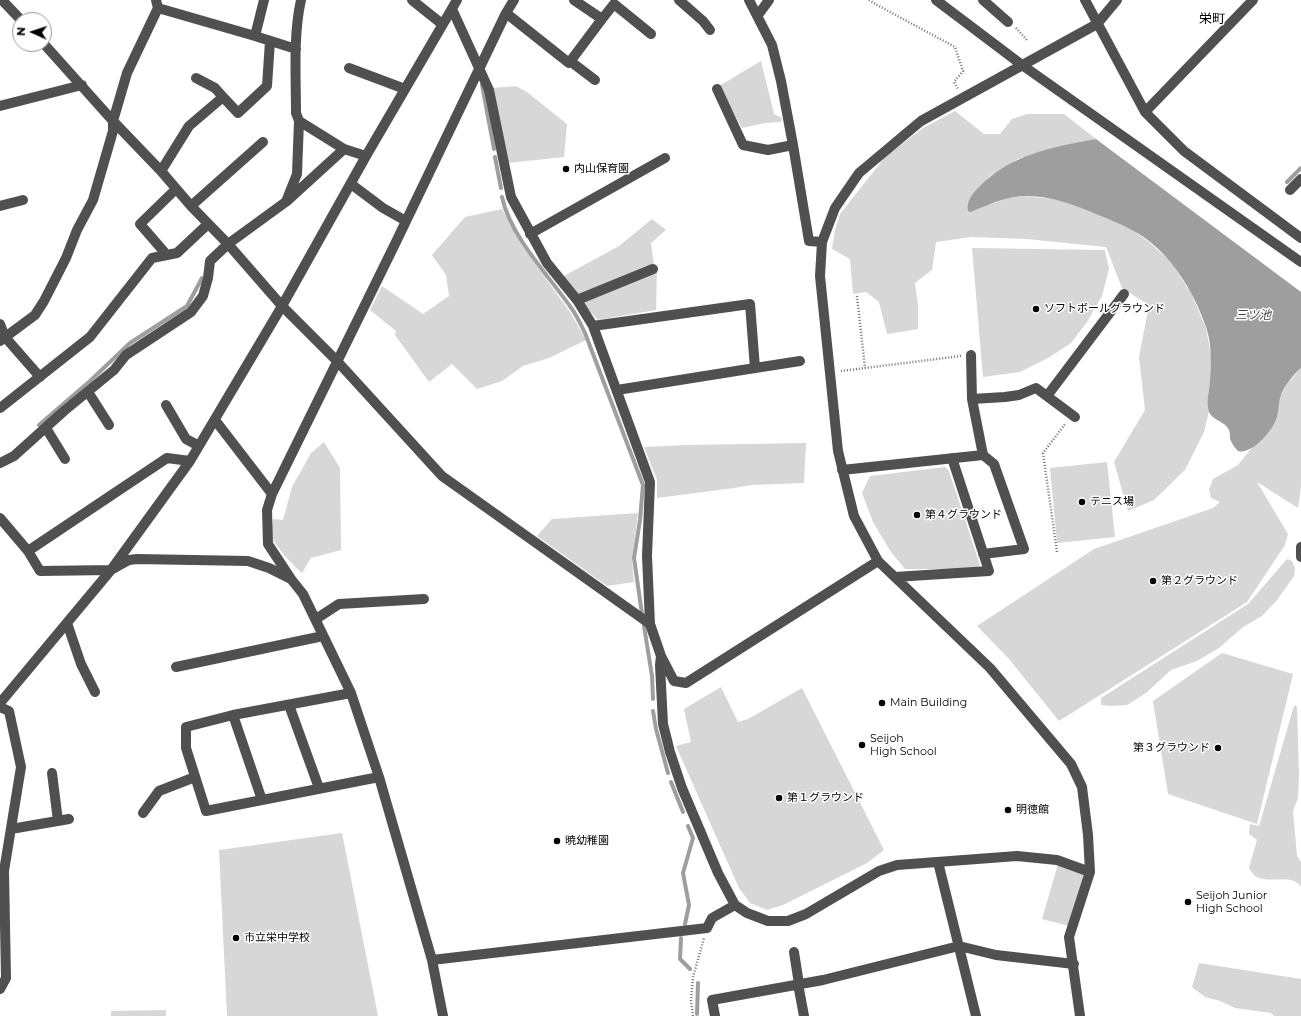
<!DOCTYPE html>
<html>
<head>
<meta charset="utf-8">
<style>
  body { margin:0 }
  #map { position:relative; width:1301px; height:1016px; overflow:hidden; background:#fff; font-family:Montserrat,sans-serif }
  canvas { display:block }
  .north { position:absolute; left:12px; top:12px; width:40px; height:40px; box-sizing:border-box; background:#fff; border:1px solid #999; border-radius:50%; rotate:273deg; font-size:11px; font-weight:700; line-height:16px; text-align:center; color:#000 }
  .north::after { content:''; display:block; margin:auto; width:14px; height:18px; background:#000; clip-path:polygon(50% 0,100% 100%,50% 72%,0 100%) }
</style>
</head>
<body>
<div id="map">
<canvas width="1301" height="1016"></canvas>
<div class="north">N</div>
</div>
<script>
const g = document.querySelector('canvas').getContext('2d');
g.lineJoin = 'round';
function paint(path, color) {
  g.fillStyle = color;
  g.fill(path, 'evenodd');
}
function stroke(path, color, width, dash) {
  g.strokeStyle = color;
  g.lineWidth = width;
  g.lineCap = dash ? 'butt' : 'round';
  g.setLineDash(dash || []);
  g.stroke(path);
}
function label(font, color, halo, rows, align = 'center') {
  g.font = font + ' Montserrat,"Noto Sans JP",sans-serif';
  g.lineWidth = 3;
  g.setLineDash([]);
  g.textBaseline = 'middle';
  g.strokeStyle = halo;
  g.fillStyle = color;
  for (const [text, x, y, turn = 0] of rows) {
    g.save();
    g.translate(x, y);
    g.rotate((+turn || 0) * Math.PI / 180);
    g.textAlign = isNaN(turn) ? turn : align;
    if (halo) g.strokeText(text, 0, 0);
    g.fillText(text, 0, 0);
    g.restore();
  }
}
paint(new Path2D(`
  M 761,61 L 774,114 L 782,118 L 781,122 L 765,123 L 742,128 L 719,86 Z
  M 516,86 L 527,92 L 567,124 L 564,157 L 508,163 L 492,88 Z
  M 955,111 L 984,134 L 1000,134 L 1012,119 L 1027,114 L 1064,114 L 1096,139 L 1053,148 L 1018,159 L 990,176 L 974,193 L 991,204 L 1009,198 L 1023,196 L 1053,199 L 1074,204 L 1133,230 L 1150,243 L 1171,262 L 1191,293 L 1206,328 L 1211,356 L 1210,383 L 1208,393 L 1209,411 L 1204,432 L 1185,470 L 1154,500 L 1128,511 L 1114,462 L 1145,410 L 1139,357 L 1149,305 L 1122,288 L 1106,247 L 1027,239 L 971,237 L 936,242 L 932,270 L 915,283 L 918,306 L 918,329 L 887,334 L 879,302 L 866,292 L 853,294 L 850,259 L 832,249 L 835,230 L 840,214 L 885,157 L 923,128 Z
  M 502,209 L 522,246 L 570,312 L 586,340 L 549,358 L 523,366 L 502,381 L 477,389 L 452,364 L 429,382 L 395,335 L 396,331 L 370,310 L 382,286 L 423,314 L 449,296 L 446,275 L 432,255 L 465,217 Z
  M 652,219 L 666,230 L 651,243 L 654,266 L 578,294 L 562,277 L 619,246 Z
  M 972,248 L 1105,250 L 1109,269 L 1102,296 L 1087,322 L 1071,343 L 1048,358 L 1020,372 L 983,377 Z
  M 657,271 L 656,310 L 598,320 L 583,304 L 586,299 Z
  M 1301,368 L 1301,487 L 1298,508 L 1257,482 L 1288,534 L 1285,545 L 1247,602 L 1059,721 L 1009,659 L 977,626 L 1094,549 L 1213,508 L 1220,502 L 1211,498 L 1209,490 L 1213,479 L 1238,465 L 1250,450 L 1263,438 L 1275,422 L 1281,395 L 1288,383 Z
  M 324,442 L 340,468 L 341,550 L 311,558 L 302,573 C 293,565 280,552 274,541 C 271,535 272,526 273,519 L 283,520 L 292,487 L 311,453 Z
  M 806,443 L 804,483 L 751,485 L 734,488 L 657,498 L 657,480 L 644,447 L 687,445 Z
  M 1107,462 L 1115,537 L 1057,543 L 1050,468 Z
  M 945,467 L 949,471 L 980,565 L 976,569 L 905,569 L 891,552 L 873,522 L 862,493 L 870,476 Z
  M 638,513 L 632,560 L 634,582 L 607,586 L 537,536 L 552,519 Z
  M 1287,559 L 1292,561 L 1295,568 L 1294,576 L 1277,600 L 1262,616 L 1243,627 L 1219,648 L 1197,661 L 1171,670 L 1146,693 L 1127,705 L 1111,706 L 1101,705 L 1101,698 L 1248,604 Z
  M 1222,653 L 1293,674 L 1257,824 L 1168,794 L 1153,701 Z
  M 721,687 L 738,722 L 748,719 L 802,688 L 884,850 L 867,863 L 783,905 L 767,910 L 750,903 L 739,888 L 676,746 L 691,742 L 684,709 Z
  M 1295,705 L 1297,707 L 1299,775 L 1298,798 L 1293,811 L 1297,856 L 1301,862 L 1301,887 C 1292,872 1269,885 1255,876 C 1253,874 1250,870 1249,868 L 1257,840 L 1249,834 L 1250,824 L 1259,826 L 1293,709 Z
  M 342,833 L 378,1016 L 227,1016 L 219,850 Z
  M 1058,864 L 1084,873 L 1085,876 L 1069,926 L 1042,919 Z
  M 1199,963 L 1301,979 L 1301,1016 L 1274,1016 L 1271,1013 L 1235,1008 L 1220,1001 L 1205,997 L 1192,987 Z
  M 166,1010 L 166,1016 L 111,1016 L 111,1011 Z`), '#d7d7d7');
paint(new Path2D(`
  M 1096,139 L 1301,292 L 1301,368 C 1293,375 1285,385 1281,395 C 1278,404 1279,414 1275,422 C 1270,433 1251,455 1238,451 C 1235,448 1232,444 1230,439 C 1230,436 1230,433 1229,430 C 1225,421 1213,421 1209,412 C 1206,402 1209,391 1210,381 C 1211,364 1212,344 1206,327 C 1193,289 1168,249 1132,230 C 1121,224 1108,219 1096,214 C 1073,204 1048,195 1023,196 C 1005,197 987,205 971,212 L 968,211 C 966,201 973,193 979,187 C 1011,154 1053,147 1096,139 Z`), '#9e9e9e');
stroke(new Path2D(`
  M 482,85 L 494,149
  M 495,157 L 501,188
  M 1287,182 L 1301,168
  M 502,197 C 510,236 549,276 572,309 C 577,316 581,325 585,333 L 643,485 L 640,520 L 634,558 L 642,614
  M 39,425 L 90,381 L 130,343 L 187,306 L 202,278
  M 644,626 L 652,676 L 653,699
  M 653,711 L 656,729 L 668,773
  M 671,782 L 683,812
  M 685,924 L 689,905 L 683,873 L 693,838 L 688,826
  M 681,938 L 680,959 L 690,969
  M 697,1014 L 698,983`), '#9e9e9e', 4);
stroke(new Path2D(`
  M 869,0 L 877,5 L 955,47 L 963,71 L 954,82 L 958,89
  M 1016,28 L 1027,40
  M 857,296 L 865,368
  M 841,371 L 961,356
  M 1057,552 L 1043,453 L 1066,423
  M 693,1016 L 691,1001 L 693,977 L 704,938`), '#727272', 2.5, [1, 2]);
stroke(new Path2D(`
  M 2,0 L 21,20
  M 301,0 C 293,36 296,76 296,113 L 299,121 L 344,149 L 366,156
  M 412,0 L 442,24
  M 679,0 L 703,21 L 710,30
  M 749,0 L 772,45 L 781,81 L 793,145 L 809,241 L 822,242
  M 936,0 L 1022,65 L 1301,262
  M 983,0 L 1008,22
  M 1085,0 L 1145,112 L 1184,151 L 1301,238
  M 158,8 L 255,36 L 296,49
  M 452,9 L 489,90 L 511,197 L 547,263 L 577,300 L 593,326 L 650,482 L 647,556 L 650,624 L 661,656 L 674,681 L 686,683 L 878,561
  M 506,13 L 569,63 L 602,19 L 574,0
  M 758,15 L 769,0
  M 602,19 L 614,4 L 651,34
  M 255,36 L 264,0
  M 44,44 L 113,121 L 161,171 L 191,206 L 228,244 L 282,306 L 337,361 L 442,476 L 650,624
  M 570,61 L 595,80
  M 349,68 L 405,89
  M 196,78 L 215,88 L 223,97
  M 717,89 L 743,145 L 768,150 L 793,145
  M 0,106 L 82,85
  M 1145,112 L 1253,0
  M 161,171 L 189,126 L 223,97 L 238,113 L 267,86 L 270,41
  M 351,184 L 383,208 L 406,221
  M 1290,190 L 1301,179
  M 287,199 L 297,174 L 299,121
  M 0,206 L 23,200
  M 191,206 L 263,142
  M 530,234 L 665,158
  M 166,254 L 140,224 L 176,189
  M 577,300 L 653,269
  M 0,324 L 5,337 L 40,377
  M 593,326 L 750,304 L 755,368 L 617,390
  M 0,341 L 35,315 L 44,301 L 66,258 L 77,230 L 93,200 L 113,131 L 113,121 L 127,73 L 158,8 L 156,0
  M 755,368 L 800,361
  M 88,392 L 109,425
  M 1047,396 L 1124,294
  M 972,399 L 1005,397 L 1019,395 L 1036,388 L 1075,417
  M 166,405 L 186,439 L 199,446
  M 0,408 L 90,337 L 152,258 L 177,253 L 208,224
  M 215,420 L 272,494 L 267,510 L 268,544 L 291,579 L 303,594 L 351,693 L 379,777 L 432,960 L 443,1016
  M 46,428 L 65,459
  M 983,455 L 994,464 L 1024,549 L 983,554
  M 0,463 L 14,456 L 64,411 L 114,370 L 126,355 L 191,312 L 203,296 L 208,278 L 210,261 L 228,244 L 287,201 L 344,149
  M 842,470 L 983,455 L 972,399 L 971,355
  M 272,494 L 395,244 L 506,13 L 514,0
  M 0,518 L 28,551 L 40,571 L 111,570 L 129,560 L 137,559 L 248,561 L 269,568 L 289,578
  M 1301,547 L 1301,557
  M 28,551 L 167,458 L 190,461
  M 895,577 L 989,571 L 952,458
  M 316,619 L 339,604 L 424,599
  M 67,623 L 81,664 L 95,692
  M 661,656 L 660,665 L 663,724 L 670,752 L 682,788 L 718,873 L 735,905 L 747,913 L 768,921 L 788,921 L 806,914 L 879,871 L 897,865 L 1017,856 L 1057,860 L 1090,872
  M 176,667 L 323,636
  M 351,693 L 233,715 L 186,727 L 186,748 L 206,811 L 379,777
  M 0,703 L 111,570 L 190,461 L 282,306 L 366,156 L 457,0
  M 289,705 L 319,788
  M 0,707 L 9,711 L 21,767 L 4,871 L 6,978 L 0,989
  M 233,715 L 262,800
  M 52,773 L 58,821
  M 143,813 L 159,791 L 195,777
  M 11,829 L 69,819
  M 938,862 L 976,1016
  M 794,952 L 799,984
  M 432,960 L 707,928 L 712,918 L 735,905
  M 798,984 L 804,1016
  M 715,1016 L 712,1000 L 823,980 L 959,946 L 996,955 L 1074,964
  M 1080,1016 L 1069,937 L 1090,872 L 1088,835 L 1082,787 L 1071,764 L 990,668 L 878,561 L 854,516 L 838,451 L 820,276 L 822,242 L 835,208 L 859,173 L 921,121 L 1097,24 L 1117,0`), '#505050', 10);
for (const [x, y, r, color] of [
  [566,169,4,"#000"],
  [1036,309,4,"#000"],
  [1082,502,4,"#000"],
  [917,515,4,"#000"],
  [1153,581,4,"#000"],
  [882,703,4,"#000"],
  [862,745,4,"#000"],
  [1218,748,4,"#000"],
  [779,798,4,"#000"],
  [1008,810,4,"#000"],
  [557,841,4,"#000"],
  [1188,902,4,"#000"],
  [236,938,4,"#000"]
]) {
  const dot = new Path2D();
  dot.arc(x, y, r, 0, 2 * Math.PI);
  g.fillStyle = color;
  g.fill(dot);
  stroke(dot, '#fff', 1.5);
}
label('11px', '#000', '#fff', [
  ["内山保育園",574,169],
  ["ソフトボールグラウンド",1044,309],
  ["テニス場",1090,502],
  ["第４グラウンド",925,515],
  ["第２グラウンド",1161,581],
  ["Main Building",890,703],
  ["Seijoh",870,739],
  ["High School",870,752],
  ["第３グラウンド",1210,748,"right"],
  ["第１グラウンド",787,798],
  ["明徳館",1016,810],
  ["暁幼稚園",565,841],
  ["Seijoh Junior",1196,896],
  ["High School",1196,909],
  ["市立栄中学校",244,938]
], 'left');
label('italic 12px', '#3f3f3f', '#fff', [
  ["三ツ池",1253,315]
]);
label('13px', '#000', '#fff', [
  ["栄町",1212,19]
]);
</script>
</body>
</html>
